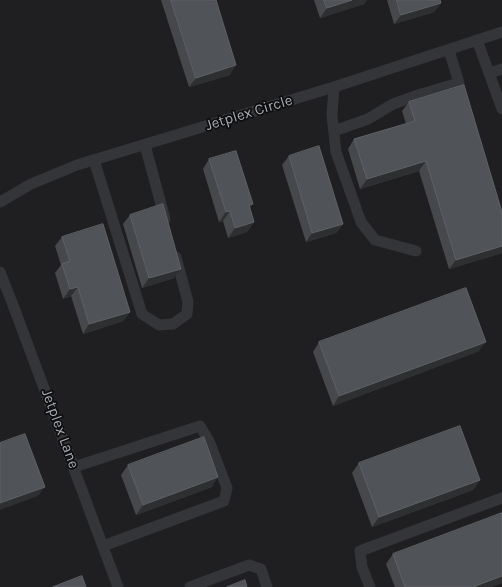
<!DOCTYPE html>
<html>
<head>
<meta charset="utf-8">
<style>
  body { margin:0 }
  canvas { display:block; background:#131314 }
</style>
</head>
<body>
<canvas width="502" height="587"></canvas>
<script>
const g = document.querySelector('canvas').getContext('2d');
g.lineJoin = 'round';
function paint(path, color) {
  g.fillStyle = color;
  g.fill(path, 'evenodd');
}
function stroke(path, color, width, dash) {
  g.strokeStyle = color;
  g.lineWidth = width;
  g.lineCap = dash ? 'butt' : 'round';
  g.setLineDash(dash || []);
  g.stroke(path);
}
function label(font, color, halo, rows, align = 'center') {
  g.font = font + ' Karla,sans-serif';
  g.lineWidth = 3.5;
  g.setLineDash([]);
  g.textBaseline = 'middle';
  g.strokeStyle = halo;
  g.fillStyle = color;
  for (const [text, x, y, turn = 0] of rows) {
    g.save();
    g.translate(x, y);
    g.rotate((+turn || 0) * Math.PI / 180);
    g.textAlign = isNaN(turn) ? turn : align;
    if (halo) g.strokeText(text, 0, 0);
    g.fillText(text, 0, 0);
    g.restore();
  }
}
paint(new Path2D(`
  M 0,0 L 502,0 L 502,587 L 0,587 Z`), '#1f1f21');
stroke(new Path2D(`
  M 477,40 L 502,109
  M 489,73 L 502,69
  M 334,87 L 332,115 L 336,152 L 361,222 L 375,240 L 416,251
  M 334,131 L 368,119 L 393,104 L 421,94 L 459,83 L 449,50
  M 145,145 L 165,219
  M 94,160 L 142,314 L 159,325 L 173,324 L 187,314 L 188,302 L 176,257
  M 0,202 L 31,184 L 77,165 L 334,87 L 502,32
  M 0,272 L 13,305 L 118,587
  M 74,467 L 200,426 L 209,441 L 227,488 L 224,501 L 103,546
  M 190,587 L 249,565 L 261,569 L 267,587
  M 370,587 L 362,567 L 360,551 L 502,498`), '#343539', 11);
paint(new Path2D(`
  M 161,0 L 216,0 L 230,75 L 189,87 Z
  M 314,0 L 367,0 L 364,4 L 320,18 Z
  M 387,0 L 440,0 L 441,3 L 434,12 L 394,24 Z
  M 409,102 L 502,212 L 502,253 L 449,269 L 419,171 L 360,189 L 348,149 L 354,139 L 406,124 L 402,111 Z
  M 289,156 L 343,224 L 336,233 L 306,242 L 282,165 Z
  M 209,159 L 250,209 L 254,222 L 247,232 L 228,238 L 223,221 L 219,222 L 203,169 Z
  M 130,215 L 174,278 L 142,288 L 123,224 Z
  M 62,237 L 130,312 L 123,321 L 83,334 L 71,296 L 63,299 L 55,273 L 61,265 L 55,246 Z
  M 319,342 L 479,351 L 333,406 L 313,352 Z
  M 359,463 L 480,480 L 473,490 L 372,527 L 352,473 Z
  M 128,465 L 212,487 L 136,515 L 121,475 Z
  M 393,554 L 502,583 L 491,587 L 395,587 L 386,564 Z`), '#46484c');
paint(new Path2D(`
  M 352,0 L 367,0 L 364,4 L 320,18 L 327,8 Z
  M 441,3 L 434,12 L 394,24 L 401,15 Z
  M 236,65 L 230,75 L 189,87 L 196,78 Z
  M 426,161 L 419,171 L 360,189 L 367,179 Z
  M 253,204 L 246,214 L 249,205 Z
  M 230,211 L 223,221 L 219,222 L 226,212 Z
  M 254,222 L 247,232 L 228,238 L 235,228 Z
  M 343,224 L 336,233 L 306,242 L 312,233 Z
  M 502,246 L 502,253 L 449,269 L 456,260 Z
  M 181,269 L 174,278 L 142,288 L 149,278 Z
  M 78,287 L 71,296 L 63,299 L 70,289 Z
  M 130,312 L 123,321 L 83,334 L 89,324 Z
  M 486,342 L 479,351 L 333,406 L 339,396 Z
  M 218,477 L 212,487 L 136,515 L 143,505 Z
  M 480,480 L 473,490 L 372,527 L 379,517 Z
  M 45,487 L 38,496 L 0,510 L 0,503 Z
  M 502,576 L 502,583 L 491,587 L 473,587 Z`), '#2d2f31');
const building = new Path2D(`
  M 171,0 L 216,0 L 236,65 L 196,78 Z
  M 324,0 L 352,0 L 327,8 Z
  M 397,0 L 440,0 L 441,3 L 401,15 Z
  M 464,85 L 502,212 L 502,246 L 456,260 L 426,161 L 367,179 L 354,139 L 415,121 L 409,102 Z
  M 319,146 L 343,224 L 312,233 L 289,156 Z
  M 236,151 L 253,204 L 249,205 L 254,222 L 235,228 L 230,211 L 226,212 L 209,159 Z
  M 163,204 L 181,269 L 149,278 L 130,215 Z
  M 103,224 L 130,312 L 89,324 L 78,287 L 70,289 L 62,264 L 70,261 L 62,237 Z
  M 466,288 L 486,342 L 339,396 L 319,342 Z
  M 460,426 L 480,480 L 379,517 L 359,463 Z
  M 25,434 L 45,487 L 0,503 L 0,443 Z
  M 204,437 L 218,477 L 143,505 L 128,465 Z
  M 502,513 L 502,576 L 473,587 L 405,587 L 393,554 Z
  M 82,576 L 86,587 L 53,587 Z
  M 245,580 L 247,587 L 227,587 Z`);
paint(building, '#505357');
stroke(building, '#5e6166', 1);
label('15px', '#a5abb5', '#0e0e0f', [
  ["Jetplex Circle",249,113,-17],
  ["Jetplex Lane",60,429,70]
]);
</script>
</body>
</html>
